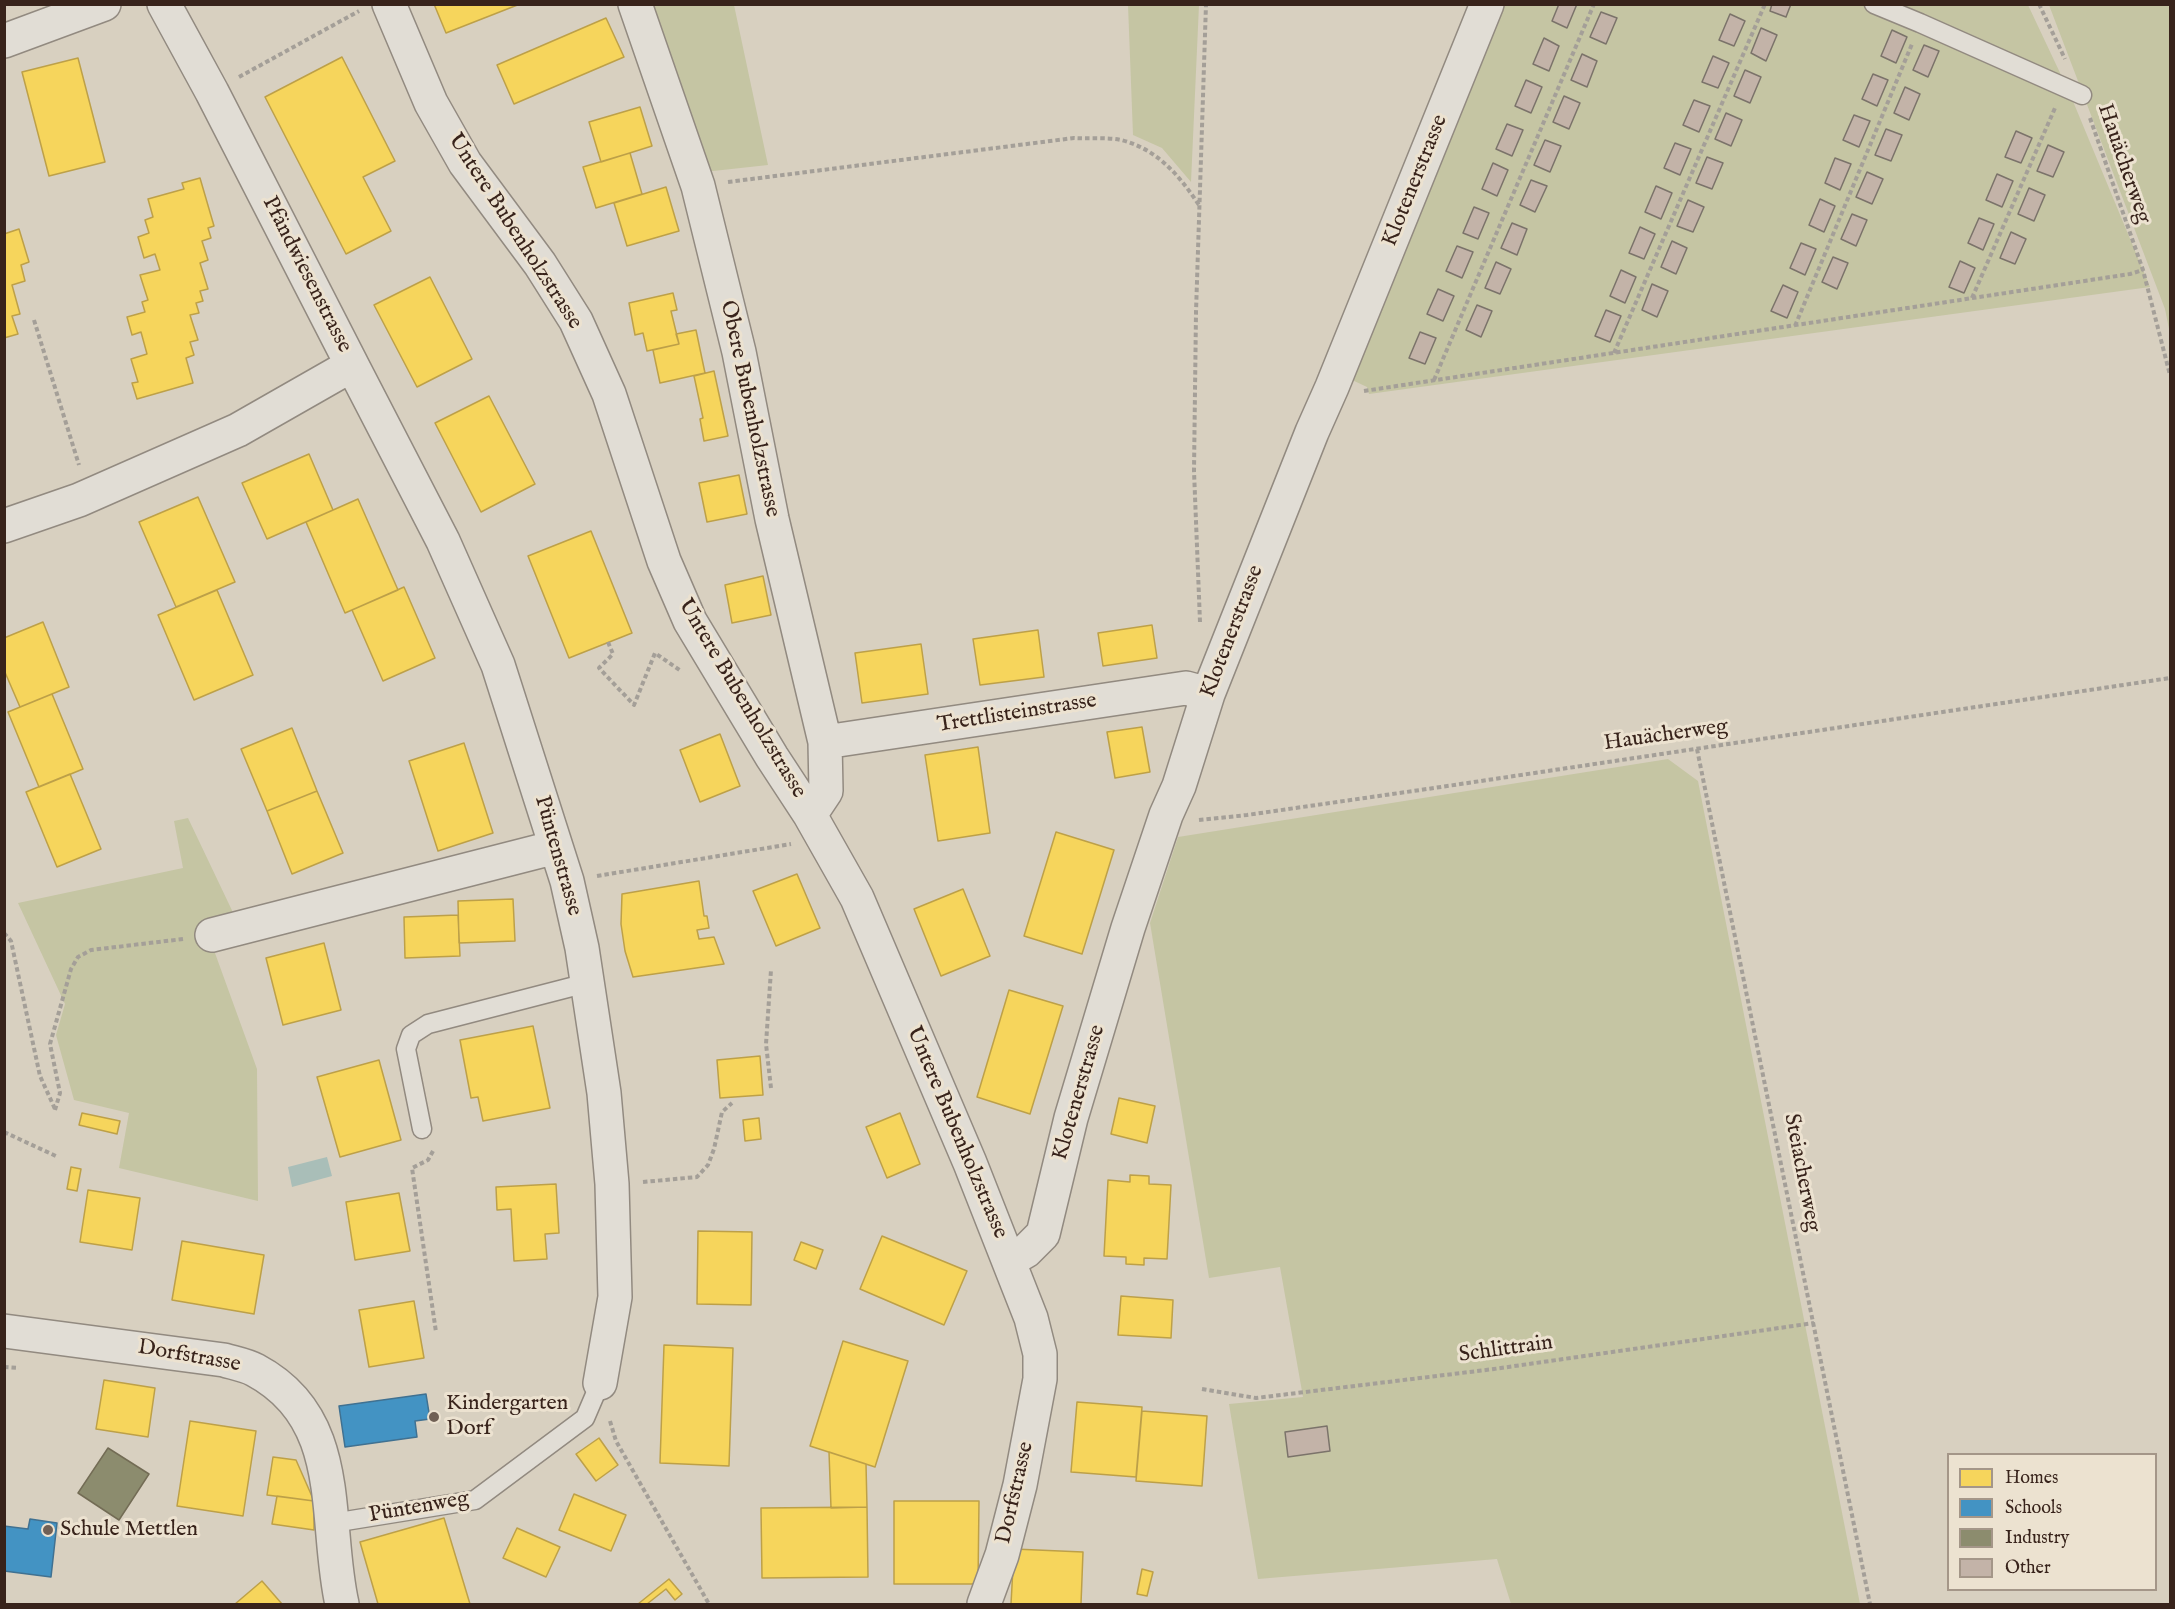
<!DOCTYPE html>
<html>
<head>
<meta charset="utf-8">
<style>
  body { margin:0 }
  #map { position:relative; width:2175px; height:1609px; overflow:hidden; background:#d8d0c0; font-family:"IM FELL English",serif }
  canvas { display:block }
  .frame { position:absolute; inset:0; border:6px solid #38231b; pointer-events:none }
  .legend { position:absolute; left:1947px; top:1453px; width:210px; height:138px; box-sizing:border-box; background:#ece2d0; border:2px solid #a49688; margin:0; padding:8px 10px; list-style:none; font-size:18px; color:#38231b }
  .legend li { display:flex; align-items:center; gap:12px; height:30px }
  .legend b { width:30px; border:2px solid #a49688 }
</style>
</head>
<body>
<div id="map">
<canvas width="2175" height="1609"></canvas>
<div class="frame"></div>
<ul class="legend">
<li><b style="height:16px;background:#f6d55c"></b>Homes</li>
<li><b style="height:16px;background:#4393c3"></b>Schools</li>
<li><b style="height:16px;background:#8c8c6e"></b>Industry</li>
<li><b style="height:16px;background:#c3b3a8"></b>Other</li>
</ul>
</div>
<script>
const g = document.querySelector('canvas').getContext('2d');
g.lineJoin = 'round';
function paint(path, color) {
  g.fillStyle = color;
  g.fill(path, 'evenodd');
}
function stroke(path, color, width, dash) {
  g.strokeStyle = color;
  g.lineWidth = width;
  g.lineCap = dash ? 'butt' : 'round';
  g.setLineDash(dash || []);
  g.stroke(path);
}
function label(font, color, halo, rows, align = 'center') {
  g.font = font + ' "IM FELL English",serif';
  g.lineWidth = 6;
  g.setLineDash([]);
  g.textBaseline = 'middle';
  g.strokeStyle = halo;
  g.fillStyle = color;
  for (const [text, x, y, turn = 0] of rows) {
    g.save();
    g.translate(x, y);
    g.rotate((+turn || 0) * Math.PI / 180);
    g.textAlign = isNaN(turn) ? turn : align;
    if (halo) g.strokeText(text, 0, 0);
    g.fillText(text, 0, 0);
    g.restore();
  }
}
paint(new Path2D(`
  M 647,5 L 734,5 L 768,165 L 704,172 Z
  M 1128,5 L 1199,5 L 1191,182 L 1162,148 L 1133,135 Z
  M 1502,5 L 2028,5 L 2070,94 L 2150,287 L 1369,394 L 1367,387 L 1350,379 Z
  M 2049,5 L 2170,5 L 2170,334 L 2165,309 Z
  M 1668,759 L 1698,781 L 1860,1604 L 1511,1604 L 1497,1559 L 1258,1579 L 1229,1404 L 1303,1397 L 1280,1267 L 1209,1278 L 1150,923 L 1178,837 Z
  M 188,818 L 238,923 L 207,931 L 257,1069 L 258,1201 L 119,1168 L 129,1113 L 74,1100 L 56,1035 L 65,1004 L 18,903 L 183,868 L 174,821 Z`), '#c5c5a3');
paint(new Path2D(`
  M 327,1157 L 332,1176 L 292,1187 L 288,1167 Z`), '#a9beb8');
const homes = new Path2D(`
  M 434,4 L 520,4 L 446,33 Z
  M 606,18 L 624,57 L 514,104 L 497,65 Z
  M 342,57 L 395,161 L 363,177 L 391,231 L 346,254 L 265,97 Z
  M 78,58 L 105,162 L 49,176 L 22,72 Z
  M 640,107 L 652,146 L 601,162 L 589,122 Z
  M 630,153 L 642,194 L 596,208 L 583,167 Z
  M 200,178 L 214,226 L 208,228 L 211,238 L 202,241 L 208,260 L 200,263 L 208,289 L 200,291 L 203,301 L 196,303 L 199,313 L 190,315 L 198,340 L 190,342 L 194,355 L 186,358 L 193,383 L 137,399 L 132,383 L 138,382 L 131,359 L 147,354 L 141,332 L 132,335 L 127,317 L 145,312 L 142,302 L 148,300 L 140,275 L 160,270 L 155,254 L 144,258 L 138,237 L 149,233 L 145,220 L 153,217 L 148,199 L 184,189 L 182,183 Z
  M 666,187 L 679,231 L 627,246 L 614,203 Z
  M 19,229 L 29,262 L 21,265 L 25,281 L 12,285 L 20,314 L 12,316 L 18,334 L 4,338 L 4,234 Z
  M 430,277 L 472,359 L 417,387 L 374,305 Z
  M 673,293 L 677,310 L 671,311 L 679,344 L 647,351 L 643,333 L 635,335 L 629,303 Z
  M 696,330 L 705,373 L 660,383 L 653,350 L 679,344 L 676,334 Z
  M 714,371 L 728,436 L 704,441 L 700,419 L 703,418 L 694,376 Z
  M 489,396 L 535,484 L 481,512 L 435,423 Z
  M 309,454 L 333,510 L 267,539 L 242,483 Z
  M 739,475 L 747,514 L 707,522 L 699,483 Z
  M 198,497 L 235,582 L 176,607 L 139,522 Z
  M 358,499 L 398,590 L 345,613 L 306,522 Z
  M 591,531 L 632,633 L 569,658 L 528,556 Z
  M 763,576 L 771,615 L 732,623 L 725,585 Z
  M 404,587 L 435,658 L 383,681 L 352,610 Z
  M 217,590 L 253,675 L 194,700 L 158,615 Z
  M 43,622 L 69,687 L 20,707 L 4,670 L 4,638 Z
  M 1152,625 L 1157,658 L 1103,666 L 1098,633 Z
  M 1038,630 L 1044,677 L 980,685 L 973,639 Z
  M 921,644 L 928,694 L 862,703 L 855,653 Z
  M 52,694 L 83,769 L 39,787 L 8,712 Z
  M 1142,727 L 1150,772 L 1115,778 L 1107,732 Z
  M 292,728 L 317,791 L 267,811 L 241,749 Z
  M 720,734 L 740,786 L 700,802 L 680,750 Z
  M 464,743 L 493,833 L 438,851 L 409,761 Z
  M 978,747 L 990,833 L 938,841 L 925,755 Z
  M 70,774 L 101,849 L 57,867 L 26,792 Z
  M 317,791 L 343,853 L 292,874 L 267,811 Z
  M 1056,832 L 1114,850 L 1082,954 L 1024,936 Z
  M 797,874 L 820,928 L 776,946 L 753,891 Z
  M 699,881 L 704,916 L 707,916 L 709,928 L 697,930 L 699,939 L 714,937 L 724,964 L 633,977 L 625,951 L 621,924 L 622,894 Z
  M 963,889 L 990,956 L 941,976 L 914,909 Z
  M 513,899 L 515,941 L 459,943 L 458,901 Z
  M 458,915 L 460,956 L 405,958 L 404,917 Z
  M 324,943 L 341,1010 L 283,1025 L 266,958 Z
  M 1009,990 L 1063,1006 L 1030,1114 L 977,1097 Z
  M 533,1026 L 550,1108 L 483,1121 L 478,1097 L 471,1098 L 460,1040 Z
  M 760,1056 L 763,1095 L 720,1098 L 717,1060 Z
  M 379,1060 L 401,1140 L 340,1157 L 317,1077 Z
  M 1119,1098 L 1155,1106 L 1147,1143 L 1111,1134 Z
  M 82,1113 L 120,1121 L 117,1134 L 79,1125 Z
  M 900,1113 L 920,1164 L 887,1178 L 866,1127 Z
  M 759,1118 L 761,1139 L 745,1141 L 743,1120 Z
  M 71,1167 L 81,1169 L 77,1191 L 67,1189 Z
  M 1130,1175 L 1149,1176 L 1149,1184 L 1171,1185 L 1167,1259 L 1144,1258 L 1144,1265 L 1126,1264 L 1126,1257 L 1104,1256 L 1108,1180 L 1130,1182 Z
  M 556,1184 L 559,1233 L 545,1234 L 547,1259 L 514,1261 L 511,1209 L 497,1210 L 496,1187 Z
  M 88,1190 L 140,1198 L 132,1250 L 80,1242 Z
  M 399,1193 L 410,1251 L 355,1260 L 346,1202 Z
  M 698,1231 L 752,1232 L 751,1305 L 697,1304 Z
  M 882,1236 L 967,1271 L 944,1325 L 860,1289 Z
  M 182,1241 L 264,1255 L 254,1314 L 172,1300 Z
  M 801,1242 L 823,1250 L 816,1269 L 794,1260 Z
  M 1121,1296 L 1173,1300 L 1171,1338 L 1118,1335 Z
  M 414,1301 L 424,1358 L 369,1367 L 359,1310 Z
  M 843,1341 L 908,1361 L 875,1467 L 810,1446 Z
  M 664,1345 L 733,1348 L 729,1466 L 660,1463 Z
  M 104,1380 L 155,1388 L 148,1437 L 96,1429 Z
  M 1077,1402 L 1142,1407 L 1136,1477 L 1071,1472 Z
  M 1142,1411 L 1207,1416 L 1202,1486 L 1136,1481 Z
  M 190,1421 L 256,1431 L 243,1516 L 177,1506 Z
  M 599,1438 L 618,1465 L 596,1481 L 576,1454 Z
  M 829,1452 L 866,1464 L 867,1507 L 831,1508 Z
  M 273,1457 L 296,1460 L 314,1501 L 267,1495 Z
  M 574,1494 L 626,1515 L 611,1551 L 559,1530 Z
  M 277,1496 L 314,1501 L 314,1530 L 272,1524 Z
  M 894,1501 L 979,1501 L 978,1584 L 894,1584 Z
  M 867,1507 L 868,1577 L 762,1578 L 761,1508 Z
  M 444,1518 L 470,1604 L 378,1604 L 360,1542 Z
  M 517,1528 L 560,1547 L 546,1577 L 503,1558 Z
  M 1014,1549 L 1083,1552 L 1081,1604 L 1011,1604 Z
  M 1142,1569 L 1153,1572 L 1147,1596 L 1137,1594 Z
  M 669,1579 L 682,1594 L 675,1600 L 666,1589 L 647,1604 L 638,1604 Z
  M 262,1581 L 282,1604 L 235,1604 Z`);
paint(homes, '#f6d55c');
stroke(homes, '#bda048', 1.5);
const schools = new Path2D(`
  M 426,1394 L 430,1419 L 415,1421 L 417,1437 L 345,1447 L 339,1406 Z
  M 30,1519 L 57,1523 L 51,1577 L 4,1571 L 4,1526 L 28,1529 Z`);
paint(schools, '#4393c3');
stroke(schools, '#407191', 1.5);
const industry = new Path2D(`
  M 108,1448 L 149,1474 L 119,1520 L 78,1493 Z`);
paint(industry, '#8c8c6e');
stroke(industry, '#736c55', 1.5);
const building = new Path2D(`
  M 1559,4 L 1577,4 L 1567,28 L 1552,21 Z
  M 1772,4 L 1791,4 L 1786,17 L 1770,11 Z
  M 1601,12 L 1617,18 L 1606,44 L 1590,37 Z
  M 1730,14 L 1745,21 L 1734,46 L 1719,40 Z
  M 1761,28 L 1777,35 L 1766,61 L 1751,53 Z
  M 1892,30 L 1907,37 L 1896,63 L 1881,56 Z
  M 1544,38 L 1559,46 L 1549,71 L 1533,64 Z
  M 1924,45 L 1939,51 L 1928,77 L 1913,70 Z
  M 1582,54 L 1597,61 L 1587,87 L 1571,80 Z
  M 1713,56 L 1729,63 L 1718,88 L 1702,82 Z
  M 1745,70 L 1761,77 L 1750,103 L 1734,96 Z
  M 1873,74 L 1888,80 L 1877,106 L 1862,99 Z
  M 1526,80 L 1542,87 L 1531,113 L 1515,106 Z
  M 1905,87 L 1920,94 L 1909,120 L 1894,113 Z
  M 1564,96 L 1580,103 L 1569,129 L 1553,122 Z
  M 1694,100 L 1710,106 L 1699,132 L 1683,125 Z
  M 1726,113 L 1742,120 L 1731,146 L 1715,139 Z
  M 1854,115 L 1870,121 L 1859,147 L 1843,140 Z
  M 1507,124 L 1523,130 L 1512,156 L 1496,149 Z
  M 1886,129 L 1902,135 L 1891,161 L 1875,155 Z
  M 2016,131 L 2032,138 L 2021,163 L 2005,157 Z
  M 1545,140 L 1561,146 L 1550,172 L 1534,165 Z
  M 1675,143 L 1691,149 L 1680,175 L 1664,168 Z
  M 2048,145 L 2064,152 L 2053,177 L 2037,171 Z
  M 1707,157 L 1723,163 L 1712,189 L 1696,183 Z
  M 1835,158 L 1851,164 L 1840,190 L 1825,183 Z
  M 1493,163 L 1508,170 L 1497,196 L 1482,189 Z
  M 1867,172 L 1883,179 L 1872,204 L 1856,197 Z
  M 1997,174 L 2013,181 L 2002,207 L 1986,200 Z
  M 1531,180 L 1547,186 L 1535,212 L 1520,205 Z
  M 1656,186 L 1672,193 L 1661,219 L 1645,212 Z
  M 2029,188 L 2045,195 L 2034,221 L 2018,214 Z
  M 1820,199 L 1835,206 L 1824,232 L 1809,225 Z
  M 1688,200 L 1704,207 L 1693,232 L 1677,226 Z
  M 1474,207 L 1489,213 L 1478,239 L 1463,233 Z
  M 1852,214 L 1867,220 L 1856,246 L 1841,239 Z
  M 1979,218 L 1994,224 L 1983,250 L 1968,243 Z
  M 1512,223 L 1527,229 L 1517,255 L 1501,248 Z
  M 1640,227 L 1655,234 L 1644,259 L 1629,253 Z
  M 2011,232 L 2026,239 L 2015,264 L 2000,258 Z
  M 1672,241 L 1687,248 L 1676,274 L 1661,267 Z
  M 1801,243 L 1816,249 L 1805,275 L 1790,268 Z
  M 1457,246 L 1473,252 L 1462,278 L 1446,271 Z
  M 1833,257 L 1848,263 L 1837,289 L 1822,282 Z
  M 1960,261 L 1975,268 L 1964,293 L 1949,287 Z
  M 1496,262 L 1511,269 L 1500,294 L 1485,288 Z
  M 1621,270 L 1636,277 L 1625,303 L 1610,296 Z
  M 1652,284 L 1668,291 L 1657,317 L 1642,310 Z
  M 1783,285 L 1798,292 L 1787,318 L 1771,311 Z
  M 1438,289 L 1454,296 L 1443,321 L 1427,314 Z
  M 1477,305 L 1492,311 L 1481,337 L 1466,330 Z
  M 1606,310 L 1621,316 L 1610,342 L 1595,336 Z
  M 1420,332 L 1436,338 L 1425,364 L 1409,358 Z
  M 1327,1426 L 1330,1451 L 1288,1457 L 1285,1432 Z`);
paint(building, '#c3b3a8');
stroke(building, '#7b736a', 1.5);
const service = new Path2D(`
  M 1874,4 L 1920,23 L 2082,95
  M 422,1129 L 406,1049 L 411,1035 L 428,1024 L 587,983
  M 333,1523 L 475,1500 L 585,1418 L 600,1383`);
const minor = new Path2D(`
  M 389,4 L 431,103 L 465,163 L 540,264 L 576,321 L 609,394 L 664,561 L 690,621 L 772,757 L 810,815 L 857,898 L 970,1163 L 1031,1318 L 1040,1354 L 1040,1379 L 1020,1485 L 1002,1555 L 984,1604
  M 635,4 L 698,186 L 739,352 L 772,519 L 825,742 L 826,791 L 810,815
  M 4,41 L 104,4
  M 352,365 L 443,541 L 498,665 L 567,881 L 582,948 L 604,1093 L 612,1184 L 615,1297 L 600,1383
  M 4,526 L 79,500 L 238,430 L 352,365 L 212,92 L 164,4
  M 825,742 L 1186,688 L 1208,694
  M 212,935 L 556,847
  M 1009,1261 L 1026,1251 L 1043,1234 L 1071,1118 L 1128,928 L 1166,815 L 1179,786 L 1208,694 L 1312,432 L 1332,387 L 1487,4
  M 4,1331 L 224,1360 C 234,1363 246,1365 255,1370 C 347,1419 323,1520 342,1604`);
stroke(service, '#928a80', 21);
stroke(minor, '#928a80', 36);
stroke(new Path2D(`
  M 2039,4 L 2065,59
  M 239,77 L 359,11
  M 2090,118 L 2143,270 L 2170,375
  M 728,182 L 1074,138 C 1089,139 1107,137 1121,140 C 1157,149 1179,175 1199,205
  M 1972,298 L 2055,108
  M 34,320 L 79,465
  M 1795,326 L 1912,44
  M 1614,353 L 1765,4
  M 1434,380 L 1594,4
  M 1364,391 L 2130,274 L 2143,270
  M 1200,622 L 1194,471 L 1196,312 L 1206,4
  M 608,642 L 613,654 L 599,668 L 634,705 L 655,653 L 681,671
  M 1697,749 L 1870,1604
  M 1199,820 L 1247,815 L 1434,788 L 2170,678
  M 597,876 L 791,844
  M 4,933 L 11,941 L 40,1076 L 55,1109
  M 771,1088 L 766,1044 L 771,970
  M 55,1110 L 60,1093 L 50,1044 L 71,969 L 78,957 L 91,950 L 183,939
  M 4,1132 L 58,1157
  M 433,1151 L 428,1160 L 412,1168 L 436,1332
  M 643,1182 L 697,1177 L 708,1165 L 714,1149 L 722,1112 L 732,1103
  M 4,1367 L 19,1368
  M 1202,1389 L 1256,1398 L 1494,1369 L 1814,1323
  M 610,1421 L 616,1441 L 709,1604`), '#a49f98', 4, [4.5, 3]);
stroke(service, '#e1ddd5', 18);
stroke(minor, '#e1ddd5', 33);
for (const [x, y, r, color] of [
  [434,1417,6,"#706055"],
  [48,1530,6,"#706055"]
]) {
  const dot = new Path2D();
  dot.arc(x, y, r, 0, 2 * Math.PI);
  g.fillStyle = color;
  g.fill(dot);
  stroke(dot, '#ece2d0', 2);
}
label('22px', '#38231b', '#ece2d0', [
  ["Hauächerweg",2123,164,71],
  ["Klotenerstrasse",1416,181,-68],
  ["Untere Bubenholzstrasse",514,232,57],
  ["Pfändwiesenstrasse",306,275,63],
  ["Obere Bubenholzstrasse",749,409,78],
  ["Klotenerstrasse",1233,632,-69],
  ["Untere Bubenholzstrasse",741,699,59],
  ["Trettlisteinstrasse",1017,714,-9],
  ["Hauächerweg",1666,736,-8],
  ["Püntenstrasse",557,856,74],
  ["Klotenerstrasse",1080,1093,-74],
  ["Untere Bubenholzstrasse",956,1133,67],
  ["Steiacherweg",1801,1173,79],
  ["Schlittrain",1506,1350,-8],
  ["Dorfstrasse",189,1357,10],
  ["Dorfstrasse",1016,1493,-77],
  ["Püntenweg",419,1508,-10]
]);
label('22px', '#38231b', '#ece2d0', [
  ["Kindergarten",446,1404],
  ["Dorf",446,1429],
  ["Schule Mettlen",60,1530]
], 'left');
</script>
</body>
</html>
